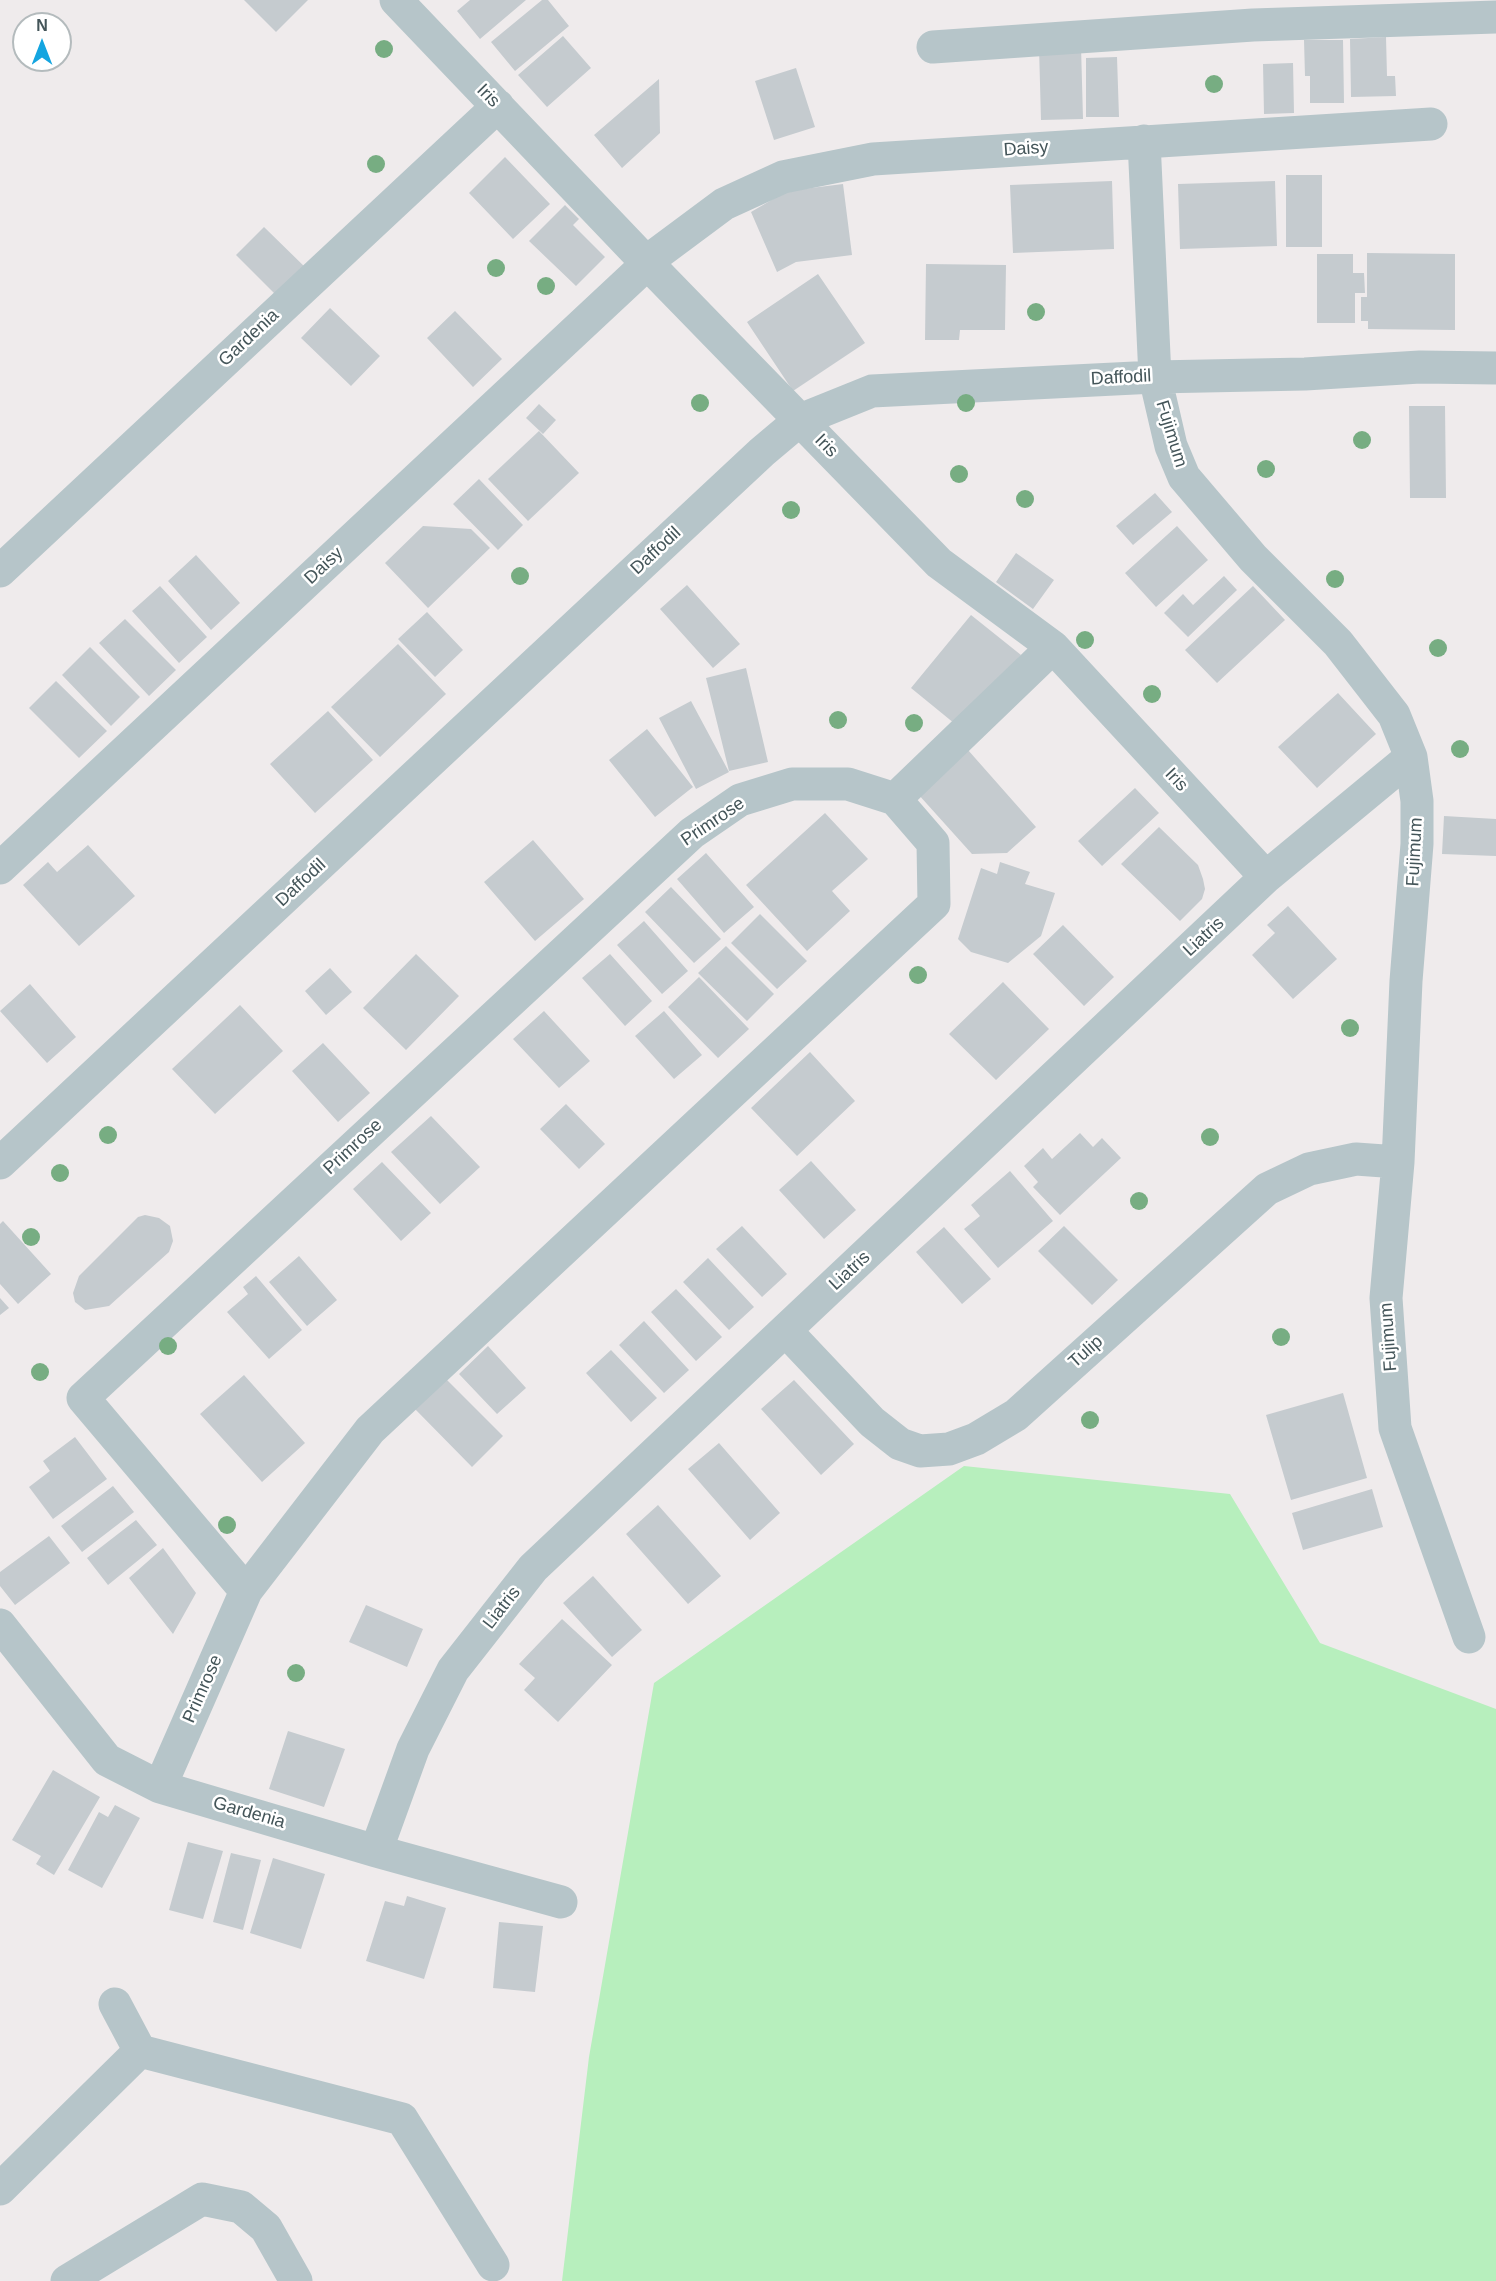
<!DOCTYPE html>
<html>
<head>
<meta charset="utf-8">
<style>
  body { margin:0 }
  #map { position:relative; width:1496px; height:2281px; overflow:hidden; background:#efebec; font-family:Helvetica,sans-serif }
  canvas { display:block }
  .north { position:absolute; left:12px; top:12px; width:60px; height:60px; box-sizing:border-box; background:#fff; border:2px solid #b4bbbd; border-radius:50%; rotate:0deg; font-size:16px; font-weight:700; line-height:24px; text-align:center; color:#445559 }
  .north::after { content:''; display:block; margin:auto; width:21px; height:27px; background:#14a5e0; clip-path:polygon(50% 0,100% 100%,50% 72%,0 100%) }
</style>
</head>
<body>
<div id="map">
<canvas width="1496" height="2281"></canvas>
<div class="north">N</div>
</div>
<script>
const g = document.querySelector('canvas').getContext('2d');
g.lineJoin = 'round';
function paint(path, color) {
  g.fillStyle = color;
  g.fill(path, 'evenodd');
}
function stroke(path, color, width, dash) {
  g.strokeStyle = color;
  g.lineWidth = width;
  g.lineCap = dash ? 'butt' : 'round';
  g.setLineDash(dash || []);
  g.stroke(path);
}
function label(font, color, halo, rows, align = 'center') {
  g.font = font + ' Helvetica,sans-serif';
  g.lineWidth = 5;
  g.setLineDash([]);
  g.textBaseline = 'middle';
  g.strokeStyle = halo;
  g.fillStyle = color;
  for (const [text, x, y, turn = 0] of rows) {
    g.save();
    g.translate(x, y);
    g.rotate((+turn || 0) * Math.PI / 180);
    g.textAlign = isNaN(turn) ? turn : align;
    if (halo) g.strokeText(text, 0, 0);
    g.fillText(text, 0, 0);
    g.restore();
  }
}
paint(new Path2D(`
  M 964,1466 L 1230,1494 L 1320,1643 L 1496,1709 L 1496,2281 L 562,2281 L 589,2057 L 654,1683 Z`), '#b7efbd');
paint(new Path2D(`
  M 244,0 L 308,0 L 276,32 Z
  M 470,0 L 526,0 L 480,39 L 457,11 Z
  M 542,0 L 548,0 L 569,26 L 515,71 L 491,42 Z
  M 563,36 L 591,68 L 547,107 L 518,75 Z
  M 1386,37 L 1387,76 L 1395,76 L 1396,96 L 1351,97 L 1350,39 Z
  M 1304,40 L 1343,40 L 1344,103 L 1310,103 L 1310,76 L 1305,76 Z
  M 1081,46 L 1083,119 L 1041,120 L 1039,47 Z
  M 1117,57 L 1119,117 L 1086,117 L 1086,58 Z
  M 1293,63 L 1294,113 L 1264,114 L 1263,64 Z
  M 796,68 L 815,127 L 774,140 L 755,81 Z
  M 659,79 L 660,133 L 622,168 L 594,135 Z
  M 505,157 L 550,204 L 513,239 L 469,193 Z
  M 1286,175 L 1322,175 L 1322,247 L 1286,247 Z
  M 1112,181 L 1114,249 L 1013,253 L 1010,185 Z
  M 1275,181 L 1277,246 L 1180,249 L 1178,184 Z
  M 843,184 L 852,255 L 796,262 L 777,272 L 751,212 L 787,191 Z
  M 565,205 L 579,219 L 573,225 L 605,257 L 576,286 L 529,241 Z
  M 264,227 L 309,271 L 281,300 L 236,255 Z
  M 1367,253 L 1455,254 L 1455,330 L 1368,329 L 1368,321 L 1361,321 L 1361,297 L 1367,297 Z
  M 1317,254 L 1353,254 L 1353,273 L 1364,273 L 1365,293 L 1355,293 L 1355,323 L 1317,323 Z
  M 926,264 L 1006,265 L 1005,330 L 960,330 L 959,340 L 925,340 Z
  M 818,274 L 865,343 L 793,391 L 747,322 Z
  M 330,308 L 380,356 L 351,386 L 301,338 Z
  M 455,311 L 502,359 L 473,387 L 427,338 Z
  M 539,404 L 556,420 L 543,434 L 526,418 Z
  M 1409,406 L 1445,406 L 1446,498 L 1410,498 Z
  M 539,431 L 579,473 L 528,521 L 488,479 Z
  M 479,479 L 523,525 L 498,550 L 453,504 Z
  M 1155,493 L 1172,512 L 1133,545 L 1116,526 Z
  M 423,526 L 471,529 L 490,548 L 428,608 L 385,563 Z
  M 1177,526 L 1208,560 L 1156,607 L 1125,573 Z
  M 1016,553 L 1054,580 L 1033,609 L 996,582 Z
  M 196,555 L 240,603 L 211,630 L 168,581 Z
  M 1224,576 L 1237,590 L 1188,637 L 1164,613 L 1183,594 L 1193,605 Z
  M 687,585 L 740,644 L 713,668 L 660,609 Z
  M 160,586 L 207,637 L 179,663 L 132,611 Z
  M 1253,586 L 1285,620 L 1217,683 L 1185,650 Z
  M 427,612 L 463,650 L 435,677 L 398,639 Z
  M 971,615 L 1021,655 L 960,728 L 911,688 Z
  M 125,619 L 176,670 L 149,696 L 99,643 Z
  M 398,644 L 446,694 L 380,757 L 331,707 Z
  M 90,647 L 140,697 L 111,726 L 62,675 Z
  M 746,668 L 768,762 L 729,771 L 706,678 Z
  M 56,681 L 107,731 L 79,758 L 29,708 Z
  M 1338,693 L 1376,734 L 1317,788 L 1278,747 Z
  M 691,701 L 729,772 L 696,789 L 659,718 Z
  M 328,711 L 373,760 L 315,813 L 270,764 Z
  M 647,729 L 693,787 L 655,817 L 609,760 Z
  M 968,750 L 1036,827 L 1007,853 L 972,854 L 918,794 Z
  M 1135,788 L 1159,813 L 1102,866 L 1078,841 Z
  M 825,813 L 868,859 L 832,891 L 850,911 L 807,951 L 746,885 Z
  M 1444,816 L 1496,819 L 1496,856 L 1442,854 Z
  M 1159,827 L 1198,865 L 1203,879 L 1205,889 L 1202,899 L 1180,921 L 1121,864 Z
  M 533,840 L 584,899 L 535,941 L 484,882 Z
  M 88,845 L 135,896 L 79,946 L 23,885 L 48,862 L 57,872 Z
  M 706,853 L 754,907 L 724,933 L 677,879 Z
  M 1000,862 L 1030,872 L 1025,884 L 1055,893 L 1041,936 L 1008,963 L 971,952 L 958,939 L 981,868 L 997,874 Z
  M 671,887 L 721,939 L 694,963 L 645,912 Z
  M 1288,906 L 1337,959 L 1293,999 L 1252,955 L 1275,933 L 1267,925 Z
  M 760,914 L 807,961 L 777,989 L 731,943 Z
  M 644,921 L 688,971 L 662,994 L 617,945 Z
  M 1063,925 L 1114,977 L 1084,1006 L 1033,954 Z
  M 726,946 L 774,994 L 747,1021 L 698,973 Z
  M 416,954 L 459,996 L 406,1050 L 363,1008 Z
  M 610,954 L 652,1001 L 625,1026 L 582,978 Z
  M 330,968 L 352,992 L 326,1015 L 305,991 Z
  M 699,977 L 749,1029 L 718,1058 L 668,1007 Z
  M 1003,982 L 1049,1029 L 996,1080 L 949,1034 Z
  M 30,984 L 76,1037 L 47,1063 L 0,1011 Z
  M 240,1005 L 283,1051 L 215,1114 L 172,1069 Z
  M 544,1011 L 590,1061 L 559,1088 L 513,1039 Z
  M 664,1011 L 702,1055 L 674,1079 L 635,1036 Z
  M 323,1043 L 370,1093 L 338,1122 L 292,1071 Z
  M 810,1052 L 855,1101 L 797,1156 L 751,1108 Z
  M 566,1104 L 605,1144 L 579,1169 L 540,1129 Z
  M 431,1116 L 480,1167 L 440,1204 L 391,1152 Z
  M 1080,1133 L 1093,1147 L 1102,1138 L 1121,1158 L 1060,1215 L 1033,1187 L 1038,1182 L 1024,1166 L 1043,1148 L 1052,1159 Z
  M 811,1161 L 856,1210 L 824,1239 L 779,1190 Z
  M 382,1162 L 431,1213 L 401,1241 L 353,1189 Z
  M 1010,1171 L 1053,1221 L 998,1268 L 964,1229 L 980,1216 L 971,1205 Z
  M 145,1215 L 159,1218 L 170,1226 L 173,1241 L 169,1252 L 109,1306 L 85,1310 L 75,1302 L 73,1293 L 79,1276 L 138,1217 Z
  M 3,1221 L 51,1274 L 18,1304 L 0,1284 L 0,1224 Z
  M 742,1226 L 787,1274 L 762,1297 L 716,1249 Z
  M 1064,1226 L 1118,1280 L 1092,1305 L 1038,1251 Z
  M 944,1227 L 991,1279 L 962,1304 L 916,1252 Z
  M 299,1256 L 337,1300 L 307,1326 L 269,1282 Z
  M 708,1258 L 754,1307 L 729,1330 L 683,1282 Z
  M 256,1276 L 302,1330 L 269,1359 L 227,1312 L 248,1294 L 243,1287 Z
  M 676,1289 L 722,1337 L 696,1361 L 651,1312 Z
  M 0,1298 L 9,1308 L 0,1315 Z
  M 644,1321 L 689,1370 L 664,1393 L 619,1345 Z
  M 488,1346 L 526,1388 L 497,1414 L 459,1374 Z
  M 611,1350 L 657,1398 L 631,1422 L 586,1373 Z
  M 244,1375 L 305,1443 L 262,1482 L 200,1414 Z
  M 446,1379 L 503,1436 L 472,1467 L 415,1409 Z
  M 794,1380 L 854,1444 L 821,1475 L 761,1409 Z
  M 1343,1393 L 1367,1478 L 1291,1500 L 1266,1415 Z
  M 75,1437 L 107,1479 L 53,1519 L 29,1487 L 50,1471 L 43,1461 Z
  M 719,1443 L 780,1513 L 750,1540 L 688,1469 Z
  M 113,1486 L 134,1512 L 82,1552 L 61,1526 Z
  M 1372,1489 L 1383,1527 L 1303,1550 L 1292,1513 Z
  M 658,1505 L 721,1576 L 688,1604 L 626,1534 Z
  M 136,1520 L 157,1545 L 108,1585 L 87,1558 Z
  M 49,1536 L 70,1563 L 15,1605 L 0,1586 L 0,1572 Z
  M 163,1548 L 196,1593 L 173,1634 L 129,1578 Z
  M 593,1576 L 642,1630 L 612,1657 L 563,1603 Z
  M 366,1605 L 423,1629 L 407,1667 L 349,1642 Z
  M 562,1619 L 612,1665 L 558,1722 L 524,1690 L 535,1678 L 519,1664 Z
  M 288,1731 L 345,1749 L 324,1807 L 269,1789 Z
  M 53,1770 L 100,1797 L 54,1875 L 36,1864 L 41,1856 L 12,1840 Z
  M 115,1805 L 140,1818 L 102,1888 L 68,1870 L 99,1812 L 108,1817 Z
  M 188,1842 L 223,1851 L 203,1919 L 169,1910 Z
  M 231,1853 L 261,1860 L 243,1930 L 213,1922 Z
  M 273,1858 L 325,1874 L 301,1949 L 250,1933 Z
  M 407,1896 L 446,1908 L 424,1979 L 366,1961 L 385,1901 L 404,1906 Z
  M 499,1922 L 543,1926 L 535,1992 L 493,1988 Z`), '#c5cbcf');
stroke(new Path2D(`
  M 396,0 L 646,262 L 939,563 L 1053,647 L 1266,877
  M 933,47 L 1253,25 L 1496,17
  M 1144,141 L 1155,377 L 1171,446 L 1184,477 L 1253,558 L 1338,643 L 1394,715 L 1411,757 L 1417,801 L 1417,844 L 1406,981 L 1398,1162 L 1386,1298 L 1395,1428 L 1469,1637
  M 646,262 L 724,204 L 783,177 L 873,159 L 1431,124
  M 0,571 L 498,106
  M 895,799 L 1053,647
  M 0,868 L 648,263
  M 0,1163 L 762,452 L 800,420 L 872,391 L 1155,377 L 1305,374 L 1420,367 L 1496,368
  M 786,1331 L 872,1422 L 900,1444 L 920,1451 L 949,1449 L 976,1439 L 1016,1415 L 1267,1189 L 1309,1169 L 1356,1159 L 1398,1162
  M 0,1625 L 107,1760 L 160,1787 L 376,1851 L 561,1902
  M 160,1787 L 246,1591 L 370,1430 L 934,904 L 933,843 L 895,799 L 848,784 L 792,784 L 740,800 L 692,833 L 83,1398 L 246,1591
  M 376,1851 L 413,1749 L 453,1670 L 533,1568 L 1266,877 L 1411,757
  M 115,2004 L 140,2051
  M 0,2189 L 140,2051 L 402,2119 L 493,2265
  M 67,2281 L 202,2199 L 241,2207 L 266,2228 L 296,2281`), '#b6c5c9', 33);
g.fillStyle = '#77ad82';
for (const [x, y] of [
  [384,49],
  [1214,84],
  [376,164],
  [496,268],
  [546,286],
  [1036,312],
  [700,403],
  [966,403],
  [1362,440],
  [1266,469],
  [959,474],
  [1025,499],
  [791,510],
  [520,576],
  [1335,579],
  [1085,640],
  [1438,648],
  [1152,694],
  [838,720],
  [914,723],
  [1460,749],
  [918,975],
  [1350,1028],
  [108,1135],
  [1210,1137],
  [60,1173],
  [1139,1201],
  [31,1237],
  [1281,1337],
  [168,1346],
  [40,1372],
  [1090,1420],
  [227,1525],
  [296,1673]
]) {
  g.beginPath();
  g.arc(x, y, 9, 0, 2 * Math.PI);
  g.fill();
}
label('18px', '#445559', '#fff', [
  ["Iris",488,96,46],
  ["Daisy",1026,149,-4],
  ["Gardenia",249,338,-43],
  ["Daffodil",1121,378,-3],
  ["Fujimum",1171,434,73],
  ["Iris",826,446,46],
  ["Daffodil",656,551,-43],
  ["Daisy",324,566,-43],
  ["Iris",1176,780,47],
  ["Primrose",713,822,-34],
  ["Fujimum",1415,852,-87],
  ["Daffodil",301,883,-43],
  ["Liatris",1204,937,-43],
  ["Primrose",353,1147,-43],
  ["Liatris",850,1271,-43],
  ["Fujimum",1389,1337,-94],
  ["Tulip",1086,1352,-42],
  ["Liatris",502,1608,-52],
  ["Primrose",203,1689,-66],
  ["Gardenia",249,1813,16]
]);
</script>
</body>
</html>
